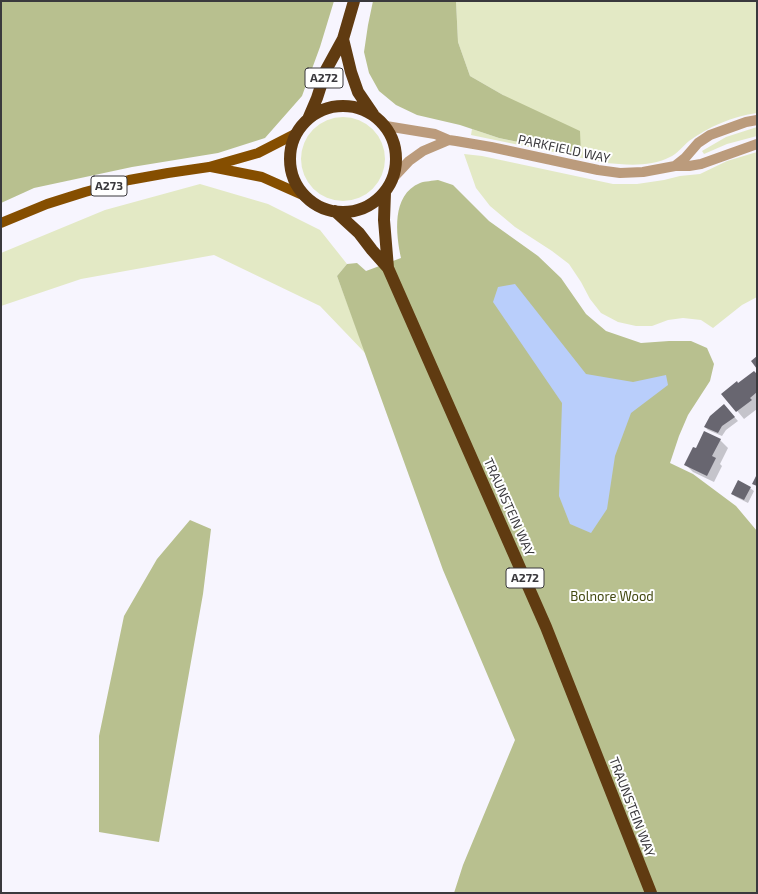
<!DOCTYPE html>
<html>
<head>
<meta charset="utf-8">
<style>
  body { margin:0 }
  #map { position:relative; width:758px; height:894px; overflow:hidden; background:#f7f5fe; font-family:"Exo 2",sans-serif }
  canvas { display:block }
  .frame { position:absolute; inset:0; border:2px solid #3a393d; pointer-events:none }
</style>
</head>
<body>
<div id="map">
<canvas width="758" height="894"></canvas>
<div class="frame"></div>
</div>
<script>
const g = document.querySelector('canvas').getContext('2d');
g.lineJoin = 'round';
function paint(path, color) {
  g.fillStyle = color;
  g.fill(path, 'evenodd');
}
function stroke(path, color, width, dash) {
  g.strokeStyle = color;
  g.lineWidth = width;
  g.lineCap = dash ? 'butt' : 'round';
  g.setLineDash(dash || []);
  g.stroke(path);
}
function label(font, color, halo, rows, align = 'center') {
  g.font = font + ' "Exo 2",sans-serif';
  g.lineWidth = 4;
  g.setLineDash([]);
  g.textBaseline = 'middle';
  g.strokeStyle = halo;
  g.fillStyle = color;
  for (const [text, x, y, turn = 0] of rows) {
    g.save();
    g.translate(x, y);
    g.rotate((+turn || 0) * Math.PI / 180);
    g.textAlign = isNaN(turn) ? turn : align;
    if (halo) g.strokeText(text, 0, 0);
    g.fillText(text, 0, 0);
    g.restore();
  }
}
paint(new Path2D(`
  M 456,1 L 757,1 L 757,113 C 733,116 708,127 689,141 C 683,146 677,154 670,157 C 651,167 627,165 606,163 L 471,135 L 472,129 L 499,138 L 581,155 L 503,95 L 470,76 L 458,42 Z
  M301 159a42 42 0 1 1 84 0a42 42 0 1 1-84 0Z
  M 757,127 L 757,136 L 727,144 L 704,154 L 702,151 L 726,137 Z
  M 757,152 L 757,297 L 742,305 L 713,328 L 701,320 L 683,318 L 668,320 L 652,326 L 636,326 L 618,322 L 601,313 L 590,299 L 581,282 L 569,264 L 552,251 L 515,227 L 490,206 L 476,188 L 464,154 L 482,156 L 613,184 L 637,184 L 664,180 L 680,176 L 700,174 L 727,161 Z
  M 200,184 L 268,204 L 320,230 L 347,264 L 337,276 L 366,354 L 320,306 L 214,255 L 81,279 L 1,306 L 1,253 L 105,210 Z`), '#e3e9c5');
paint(new Path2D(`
  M 1,1 L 334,1 L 320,47 L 302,96 L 265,138 L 218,153 L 132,167 L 34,188 L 1,203 Z
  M 373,1 L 456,1 L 458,42 L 470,76 L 503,95 L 580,131 L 581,155 L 499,138 L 460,125 L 417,115 L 396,105 L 379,91 L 369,73 L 364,52 L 368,25 Z
  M 438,180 L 453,185 L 489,221 L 538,256 L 561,278 L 586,314 L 606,331 L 641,343 L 669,341 L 691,341 L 707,348 L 714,364 L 710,381 L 688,415 L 679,436 L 670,463 L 693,474 L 736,506 L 757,531 L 757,893 L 454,893 L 463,865 L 515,740 L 443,570 L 337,276 L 347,264 L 357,263 L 366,271 L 401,258 C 396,234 391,195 420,183 C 425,181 433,181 438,180 Z
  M 190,520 L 211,529 L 203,594 L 159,842 L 99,832 L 99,736 L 124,616 L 157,559 Z`), '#b8c08f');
paint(new Path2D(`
  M 515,284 L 586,374 L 633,382 L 666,375 L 668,385 L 631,413 L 615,456 L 607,509 L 591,533 L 570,524 L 559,496 L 562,403 L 493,302 L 498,287 Z`), '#b9cefb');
paint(new Path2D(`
  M 757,375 L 757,409 L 744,419 L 723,394 Z
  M 727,409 L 738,421 L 726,430 L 722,436 L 708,430 L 705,427 Z
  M 720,440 L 728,448 L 720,464 L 722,466 L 714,482 L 693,472 L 685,464 Z
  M 750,488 L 754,491 L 748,503 L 736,497 L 732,494 Z`), '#0003');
paint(new Path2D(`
  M 757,356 L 757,369 L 751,361 Z
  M 754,371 L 757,374 L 757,392 L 750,398 L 752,400 L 736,412 L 721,394 L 737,381 L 738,383 Z
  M 724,404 L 735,417 L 722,426 L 718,433 L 704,427 L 710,416 Z
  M 704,431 L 721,439 L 712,456 L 716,458 L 707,476 L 684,465 L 693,447 L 696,448 Z
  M 757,474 L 757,486 L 752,484 Z
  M 738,480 L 751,487 L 744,500 L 731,494 Z`), '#686670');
stroke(new Path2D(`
  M 386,126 L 435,134 L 449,140 L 456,141 L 491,147 L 598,170 L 620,173 L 643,172 L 675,166 L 689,166 L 701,164 L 757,144
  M 675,166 L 685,158 L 698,143 L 710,135 L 746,122 L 757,120
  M 394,177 L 409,161 L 423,151 L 449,140`), '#bb9b7c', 10);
stroke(new Path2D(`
  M 211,167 L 262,177 L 307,197
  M 1,223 L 47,204 L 85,192 L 129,180 L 168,173 L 209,167 L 258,153 L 297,133`), '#854e00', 10);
stroke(new Path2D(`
  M 343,39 L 351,72 L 358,92 L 373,114
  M290 159a53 53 0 1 1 106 0a53 53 0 1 1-106 0Z
  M 308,119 L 317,98 L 326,70 L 343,39 L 354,1
  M 385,192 L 384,220 L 388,268 L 546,627 L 651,893
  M 335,211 L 359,233 L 372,250 L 388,268`), '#603b11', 12);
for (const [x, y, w] of [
  [324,78,38],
  [109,186,36],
  [525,578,38]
]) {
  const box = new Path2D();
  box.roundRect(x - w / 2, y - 10, w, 20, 3);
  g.fillStyle = '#fff';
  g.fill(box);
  stroke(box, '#3a393d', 1);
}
label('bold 12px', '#3a393d', null, [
  ["A272",324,78],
  ["A273",109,186],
  ["A272",525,578]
]);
label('13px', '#3a393d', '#fff', [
  ["PARKFIELD WAY",564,149,12],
  ["TRAUNSTEIN WAY",509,507,66],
  ["TRAUNSTEIN WAY",632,807,69]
]);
label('13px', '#434911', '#fff', [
  ["Bolnore Wood",612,597]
]);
</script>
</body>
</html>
